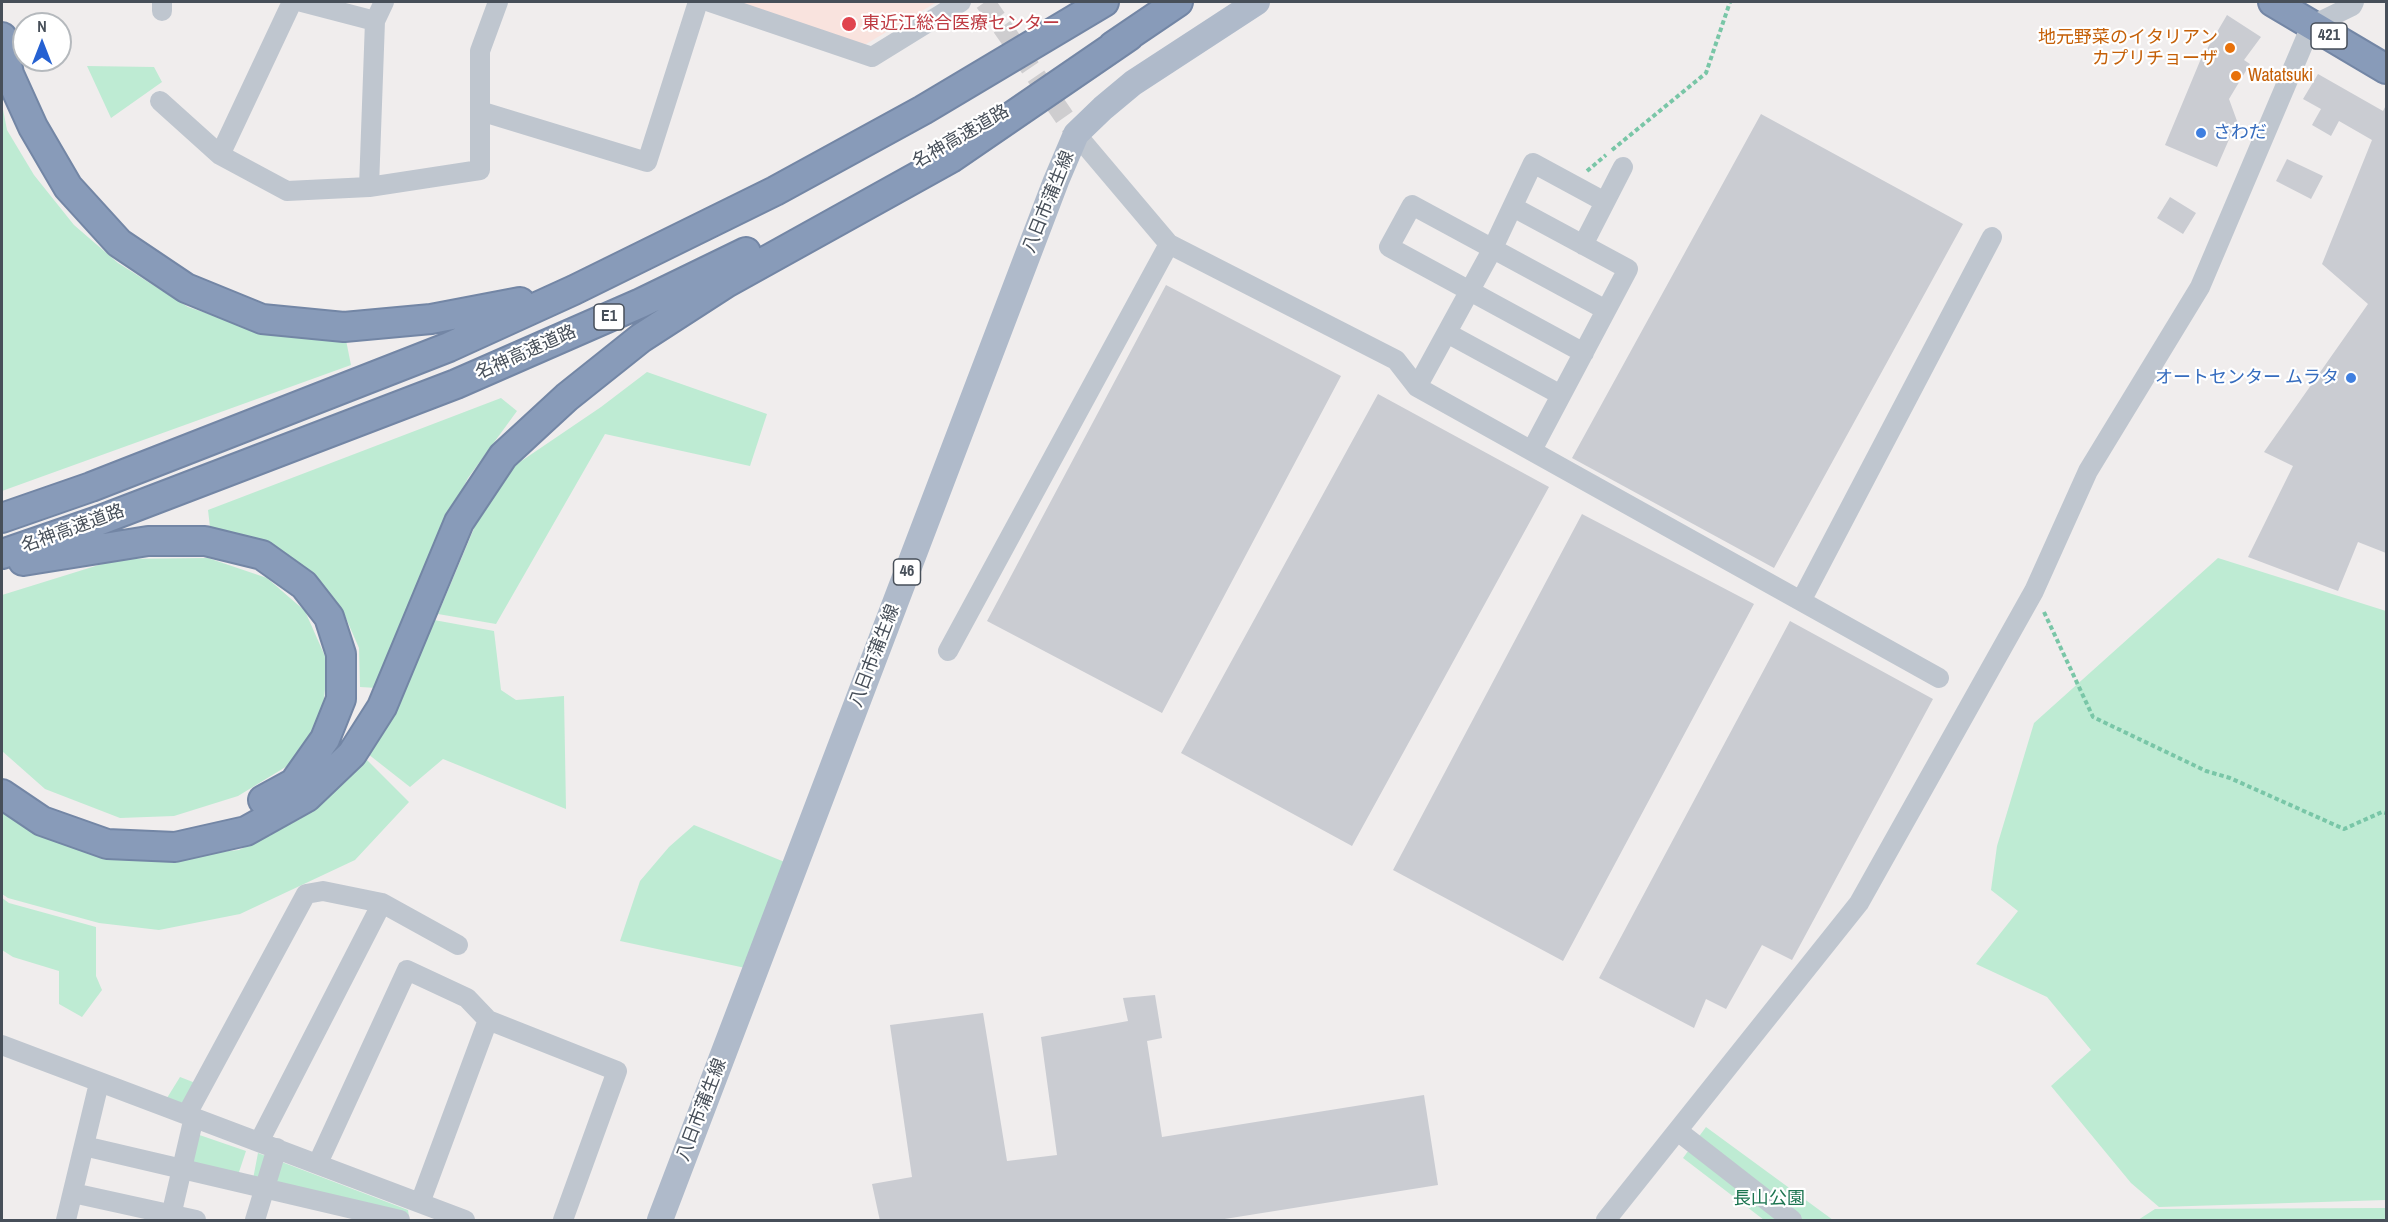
<!DOCTYPE html>
<html>
<head>
<meta charset="utf-8">
<style>
  body { margin:0 }
  #map { position:relative; width:2388px; height:1222px; overflow:hidden; background:#f0eded; font-family:"Archivo Narrow",sans-serif }
  canvas { display:block }
  .frame { position:absolute; inset:0; border:3px solid #474f59; pointer-events:none }
  .north { position:absolute; left:12px; top:12px; width:60px; height:60px; box-sizing:border-box; background:#fff; border:2px solid #b5b9bd; border-radius:50%; rotate:0deg; font-size:16px; font-weight:700; line-height:24px; text-align:center; color:#474f59 }
  .north::after { content:''; display:block; margin:auto; width:21px; height:27px; background:#2561d2; clip-path:polygon(50% 0,100% 100%,50% 72%,0 100%) }
</style>
</head>
<body>
<div id="map">
<canvas width="2388" height="1222"></canvas>
<div class="frame"></div>
<div class="north">N</div>
</div>
<script>
const g = document.querySelector('canvas').getContext('2d');
g.lineJoin = 'round';
function paint(path, color) {
  g.fillStyle = color;
  g.fill(path, 'evenodd');
}
function stroke(path, color, width, dash) {
  g.strokeStyle = color;
  g.lineWidth = width;
  g.lineCap = dash ? 'butt' : 'round';
  g.setLineDash(dash || []);
  g.stroke(path);
}
function label(font, color, halo, rows, align = 'center') {
  g.font = font + ' "Archivo Narrow","Noto Sans JP",sans-serif';
  g.lineWidth = 4.5;
  g.setLineDash([]);
  g.textBaseline = 'middle';
  g.strokeStyle = halo;
  g.fillStyle = color;
  for (const [text, x, y, turn = 0] of rows) {
    g.save();
    g.translate(x, y);
    g.rotate((+turn || 0) * Math.PI / 180);
    g.textAlign = isNaN(turn) ? turn : align;
    if (halo) g.strokeText(text, 0, 0);
    g.fillText(text, 0, 0);
    g.restore();
  }
}
paint(new Path2D(`
  M 738,2 L 937,2 L 861,47 Z`), '#f9e3de');
paint(new Path2D(`
  M 87,66 L 154,67 L 162,82 L 111,118 Z
  M 2,104 L 7,130 L 34,175 L 74,225 L 118,263 L 188,307 L 266,333 L 346,340 L 351,365 L 2,491 Z
  M 647,372 L 767,414 L 750,466 L 605,434 L 496,624 L 438,614 L 475,526 L 514,466 L 601,407 Z
  M 501,398 L 517,411 L 468,478 L 430,555 L 377,688 L 360,687 L 359,648 L 342,609 L 312,575 L 270,548 L 210,527 L 208,510 Z
  M 208,558 L 267,578 L 305,611 L 328,663 L 323,707 L 297,760 L 238,796 L 174,816 L 120,818 L 45,789 L 2,751 L 2,595 L 118,559 Z
  M 2218,558 L 2386,611 L 2386,1200 L 2159,1207 L 2131,1183 L 2051,1086 L 2091,1050 L 2047,997 L 1976,964 L 2018,911 L 1991,890 L 1997,846 L 2034,723 Z
  M 434,620 L 494,631 L 501,690 L 516,700 L 564,696 L 566,809 L 443,759 L 410,787 L 368,754 Z
  M 365,758 L 409,802 L 355,860 L 240,914 L 159,930 L 99,923 L 8,898 L 2,894 L 2,803 L 159,858 L 239,850 L 300,819 Z
  M 694,825 L 787,863 L 750,969 L 620,941 L 640,881 L 669,847 Z
  M 2,898 L 9,903 L 96,927 L 96,976 L 102,990 L 82,1017 L 59,1004 L 59,971 L 13,957 L 2,950 Z
  M 180,1077 L 198,1084 L 185,1107 L 167,1098 Z
  M 1706,1127 L 1833,1220 L 1764,1220 L 1683,1158 Z
  M 182,1129 L 246,1151 L 238,1175 L 175,1159 Z
  M 258,1153 L 408,1210 L 409,1217 L 253,1179 Z
  M 2386,1208 L 2386,1220 L 2138,1220 L 2155,1209 Z`), '#beebd3');
paint(new Path2D(`
  M 2227,15 L 2261,37 L 2244,60 L 2250,64 L 2229,99 L 2237,121 L 2217,167 L 2165,145 L 2200,61 Z
  M 2318,74 L 2383,111 L 2386,105 L 2386,553 L 2358,542 L 2338,591 L 2248,557 L 2293,466 L 2264,452 L 2368,304 L 2322,264 L 2372,140 L 2339,121 L 2331,136 L 2312,125 L 2321,109 L 2303,99 Z
  M 1761,114 L 1963,224 L 1774,568 L 1572,458 Z
  M 2287,159 L 2323,176 L 2311,199 L 2276,181 Z
  M 2170,197 L 2196,213 L 2183,234 L 2157,218 Z
  M 1166,285 L 1341,376 L 1162,713 L 987,621 Z
  M 1378,394 L 1549,487 L 1352,846 L 1181,753 Z
  M 1582,514 L 1754,604 L 1563,961 L 1393,870 Z
  M 1790,621 L 1933,699 L 1792,960 L 1762,945 L 1726,1009 L 1706,999 L 1694,1028 L 1599,978 Z
  M 1155,995 L 1162,1038 L 1147,1041 L 1162,1137 L 1424,1095 L 1438,1185 L 1212,1221 L 880,1221 L 872,1184 L 912,1177 L 890,1025 L 983,1013 L 1007,1161 L 1057,1155 L 1041,1037 L 1128,1021 L 1123,998 Z`), '#caccd2');
stroke(new Path2D(`
  M 985,2 L 1076,134`), '#cecdcf', 20, [20, 10]);
const highway = new Path2D(`
  M 2273,2 L 2386,69
  M 2,37 L 9,74 L 33,127 L 68,187 L 119,243 L 186,288 L 262,319 L 344,327 L 431,319 L 520,302
  M 1113,46 L 1178,2
  M 2,518 L 91,487 L 449,347 L 574,290 L 775,191 L 923,110 L 1104,2
  M 2,554 L 98,521 L 456,384 L 641,303 L 746,252
  M 23,561 L 148,541 L 205,541 L 262,555 L 304,585 L 329,617 L 341,654 L 341,699 L 325,739 L 294,783 L 263,800
  M 2,794 L 42,821 L 107,844 L 175,847 L 246,831 L 307,797 L 352,754 L 382,707 L 459,522 L 503,456 L 567,397 L 641,338 L 726,283 L 951,158 L 1129,36`);
stroke(highway, '#7386a5', 32);
stroke(new Path2D(`
  M 1612,150 L 1706,73 L 1730,2
  M 1587,171 L 1606,155
  M 2044,612 L 2093,717 L 2206,771 L 2230,778 L 2344,829 L 2382,812 L 2386,813`), '#79c6a7', 4, [4.5, 3]);
stroke(new Path2D(`
  M 302,2 L 375,21
  M 710,2 L 872,57 L 961,2
  M 162,11 L 162,2
  M 160,101 L 220,155 L 287,191 L 369,187 L 480,170 L 480,51 L 498,2
  M 480,111 L 647,162 L 698,2
  M 220,155 L 292,2
  M 369,187 L 375,21 L 384,2
  M 1513,207 L 1628,269 L 1532,450
  M 1169,244 L 1396,360 L 1417,387 L 1939,678
  M 1583,245 L 1623,167
  M 1447,333 L 1561,395
  M 1584,353 L 1389,247 L 1412,205 L 1606,310
  M 1417,387 L 1492,250 L 1533,163 L 1605,202
  M 1801,601 L 1992,237
  M 948,651 L 1169,244 L 1076,134
  M 382,903 L 458,945
  M 2,1045 L 465,1220
  M 187,1114 L 306,894 L 323,891 L 382,903 L 259,1142
  M 1679,1132 L 1792,1220
  M 84,1146 L 400,1220
  M 318,1163 L 407,970 L 467,998 L 488,1020
  M 73,1193 L 196,1220
  M 420,1203 L 488,1020 L 617,1071 L 563,1220
  M 66,1220 L 99,1083
  M 170,1220 L 194,1117
  M 255,1220 L 277,1148
  M 1606,1220 L 1859,903 L 2034,591 L 2088,471 L 2200,287 L 2311,26 L 2352,6 L 2354,2`), '#bfc6cf', 20);
stroke(new Path2D(`
  M 660,1220 L 1056,181 L 1076,134 L 1103,108 L 1133,83 L 1257,2`), '#afbaca', 26);
stroke(highway, '#889bb9', 28);
for (const [x, y, r, color] of [
  [849,24,8,"#e0444e"],
  [2230,48,6,"#e8710a"],
  [2236,76,6,"#e8710a"],
  [2201,133,6,"#3f7fe0"],
  [2351,378,6,"#3f7fe0"]
]) {
  const dot = new Path2D();
  dot.arc(x, y, r, 0, 2 * Math.PI);
  g.fillStyle = color;
  g.fill(dot);
  stroke(dot, '#fff', 2);
}
for (const [x, y, w] of [
  [2329,36,36],
  [609,317,30],
  [907,572,27]
]) {
  const box = new Path2D();
  box.roundRect(x - w / 2, y - 13, w, 26, 4.5);
  g.fillStyle = '#fff';
  g.fill(box);
  stroke(box, '#474f59', 1.5);
}
label('bold 16px', '#474f59', null, [
  ["421",2329,36],
  ["E1",609,317],
  ["46",907,572]
]);
label('18px', '#be3a42', '#fff', [
  ["東近江総合医療センター",862,24]
], 'left');
label('18px', '#c56008', '#fff', [
  ["地元野菜のイタリアン",2218,38],
  ["カプリチョーザ",2218,59],
  ["Watatsuki",2248,76,"left"]
], 'right');
label('18px', '#366cbe', '#fff', [
  ["さわだ",2213,133],
  ["オートセンター ムラタ",2339,378,"right"]
], 'left');
label('18px', '#474f59', '#fff', [
  ["名神高速道路",961,137,-30],
  ["八日市蒲生線",1049,202,-68],
  ["名神高速道路",526,353,-24],
  ["名神高速道路",73,529,-20],
  ["八日市蒲生線",875,656,-69],
  ["八日市蒲生線",702,1110,-69]
]);
label('18px', '#1d7551', '#fff', [
  ["長山公園",1769,1199]
]);
</script>
</body>
</html>
